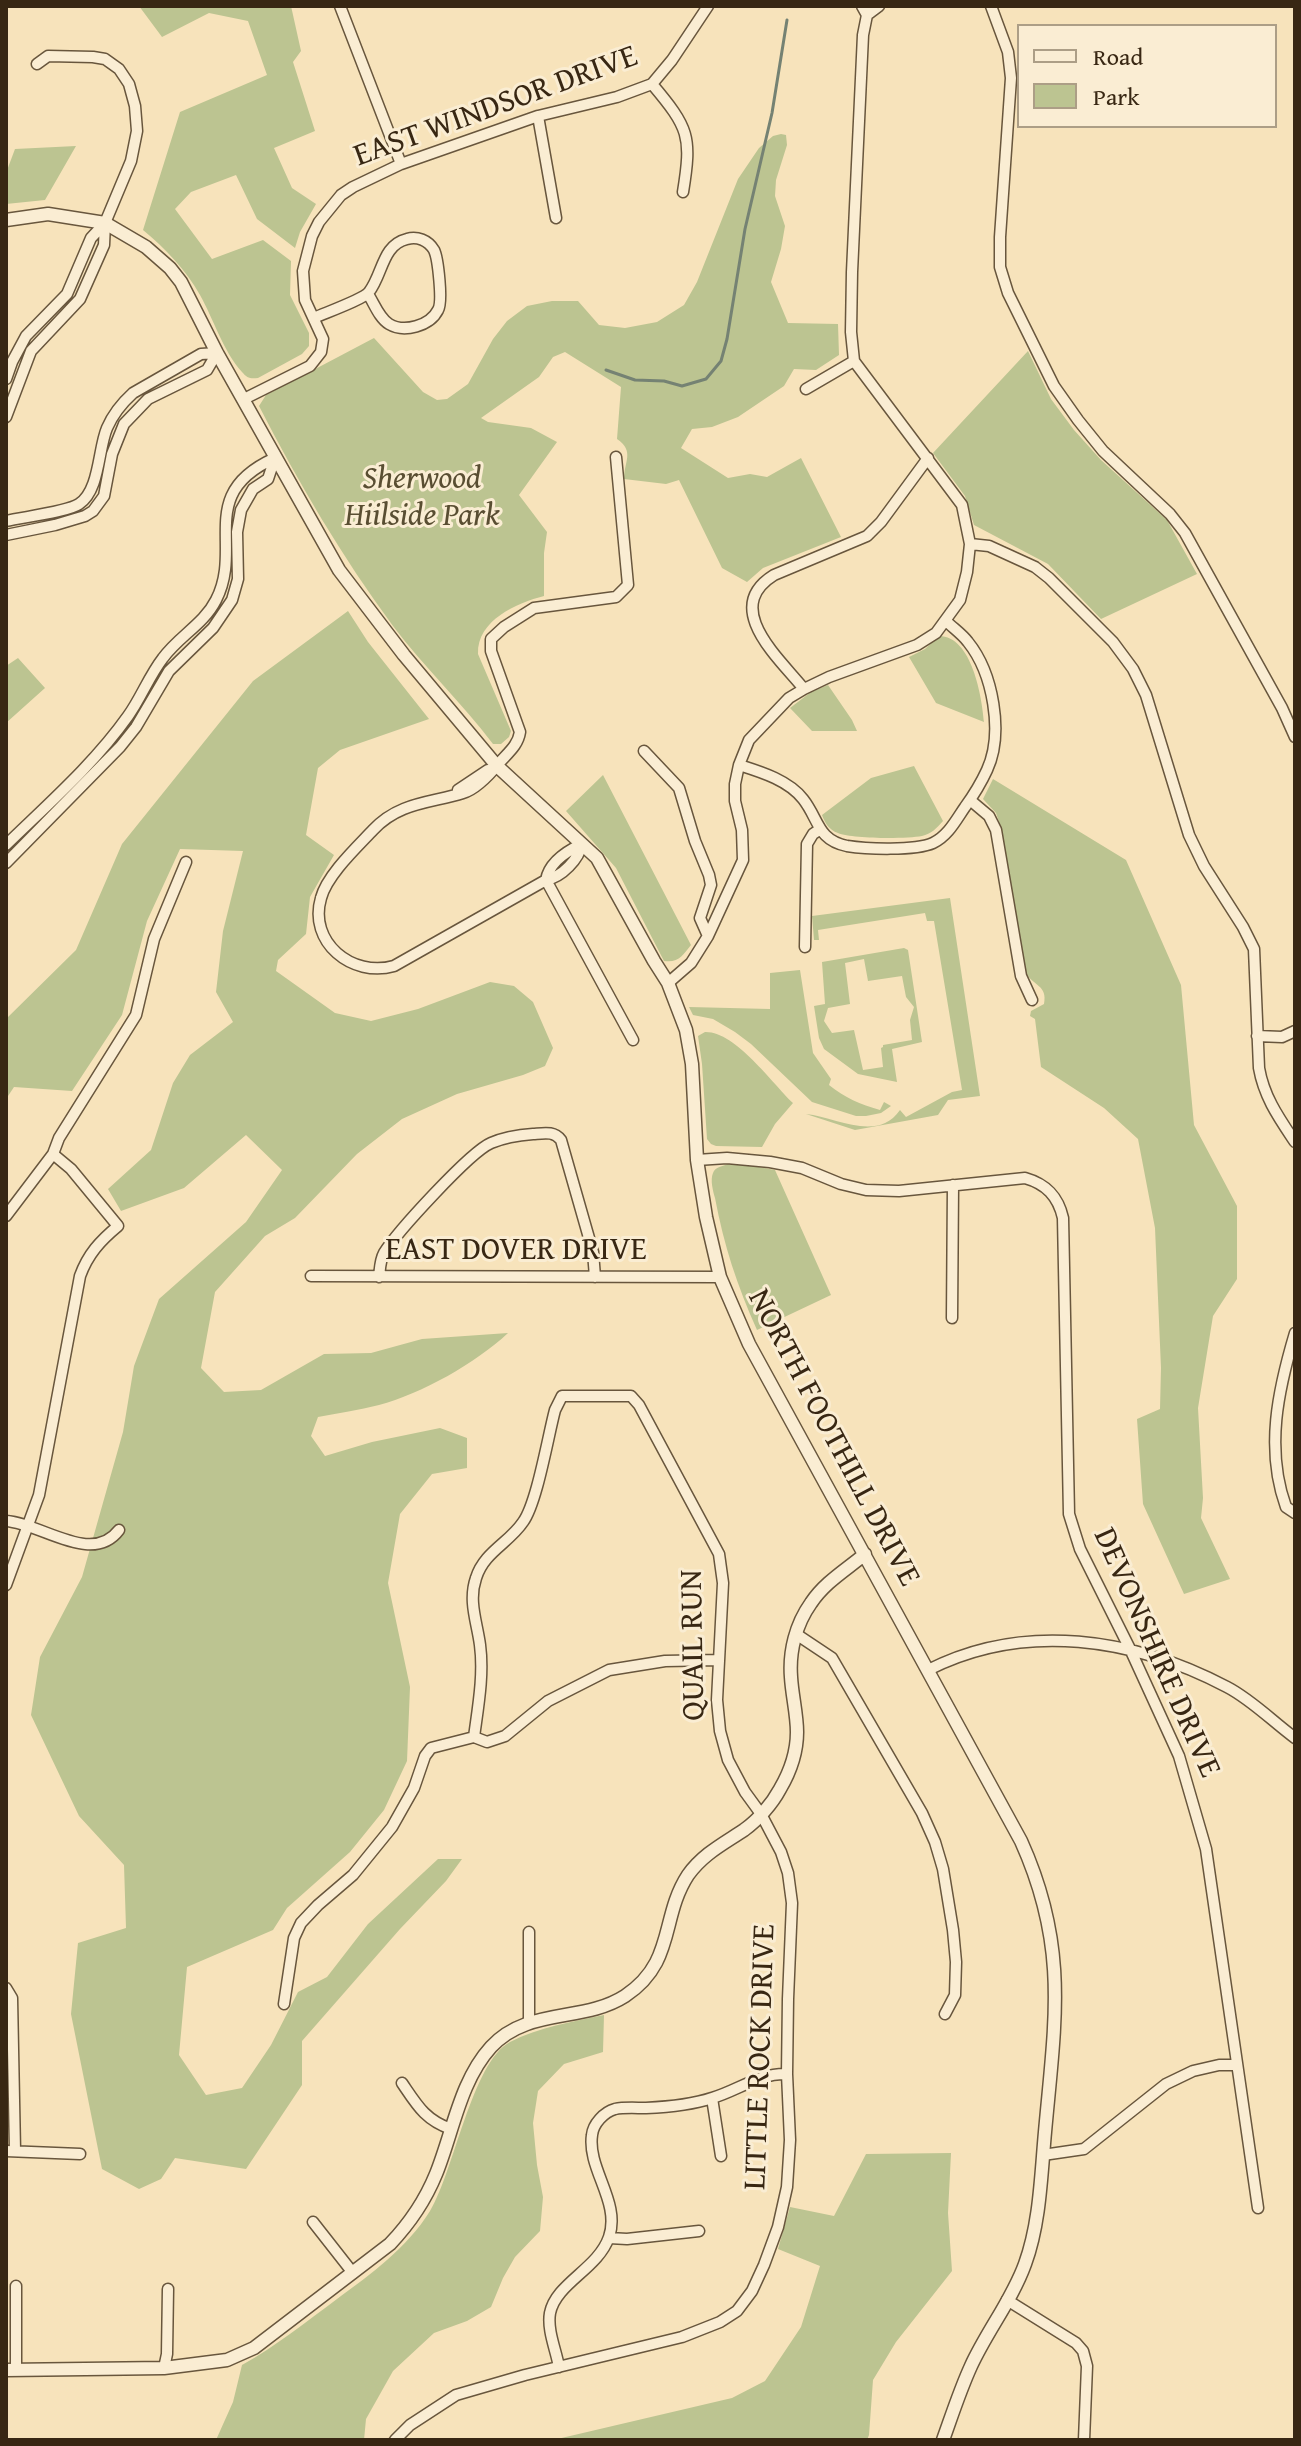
<!DOCTYPE html>
<html>
<head>
<meta charset="utf-8">
<style>
  body { margin:0 }
  #map { position:relative; width:1301px; height:2446px; overflow:hidden; background:#f7e3bb; font-family:"Gentium Book Plus",serif }
  canvas { display:block }
  .frame { position:absolute; inset:0; border:8px solid #382713; pointer-events:none }
  .legend { position:absolute; left:1017px; top:24px; width:260px; height:104px; box-sizing:border-box; background:#faedd3; border:2px solid #ac9e86; margin:0; padding:10px 14px; list-style:none; font-size:24px; color:#382713 }
  .legend li { display:flex; align-items:center; gap:16px; height:40px }
  .legend b { width:40px; border:2px solid #ac9e86 }
</style>
</head>
<body>
<div id="map">
<canvas width="1301" height="2446"></canvas>
<div class="frame"></div>
<ul class="legend">
<li><b style="height:10px;background:#faedd3"></b>Road</li>
<li><b style="height:22px;background:#bcc491"></b>Park</li>
</ul>
</div>
<script>
const g = document.querySelector('canvas').getContext('2d');
g.lineJoin = 'round';
function paint(path, color) {
  g.fillStyle = color;
  g.fill(path, 'evenodd');
}
function stroke(path, color, width, dash) {
  g.strokeStyle = color;
  g.lineWidth = width;
  g.lineCap = dash ? 'butt' : 'round';
  g.setLineDash(dash || []);
  g.stroke(path);
}
function label(font, color, halo, rows, align = 'center') {
  g.font = font + ' "Gentium Book Plus",serif';
  g.lineWidth = 6;
  g.setLineDash([]);
  g.textBaseline = 'middle';
  g.strokeStyle = halo;
  g.fillStyle = color;
  for (const [text, x, y, turn = 0] of rows) {
    g.save();
    g.translate(x, y);
    g.rotate((+turn || 0) * Math.PI / 180);
    g.textAlign = isNaN(turn) ? turn : align;
    if (halo) g.strokeText(text, 0, 0);
    g.fillText(text, 0, 0);
    g.restore();
  }
}
paint(new Path2D(`
  M 139,6 L 291,6 L 301,51 L 293,62 L 315,131 L 274,148 L 292,188 L 316,204 L 300,232 L 295,248 L 257,219 L 236,175 L 191,192 L 175,209 L 212,259 L 263,240 L 291,261 L 290,295 L 309,333 L 309,346 L 302,354 L 258,378 C 250,379 247,378 242,372 C 223,351 214,320 200,295 C 186,270 165,248 143,230 L 180,112 L 267,75 L 248,21 L 209,13 L 162,37 Z
  M 781,134 L 786,135 L 787,145 L 776,180 L 775,196 L 785,226 L 781,249 L 771,282 L 788,323 L 838,324 L 839,355 L 816,370 L 794,369 L 784,386 L 738,417 L 712,427 L 692,429 L 681,448 L 728,478 L 750,474 L 767,477 L 801,458 L 841,537 L 763,568 L 747,582 L 722,568 L 679,480 L 666,484 L 624,479 C 624,462 635,451 617,439 L 621,387 L 565,352 L 553,357 L 539,377 L 481,418 L 488,422 L 531,428 L 557,442 L 519,495 L 547,532 L 544,553 L 544,596 C 517,603 477,620 478,654 L 511,731 L 509,737 L 501,744 L 493,744 C 462,703 424,667 393,626 C 342,557 298,482 259,406 L 266,395 L 374,338 L 423,392 L 437,400 L 447,399 L 468,384 L 493,339 L 507,321 L 527,306 L 552,301 L 578,301 L 599,325 L 625,328 L 657,322 L 684,305 L 697,282 L 738,179 L 759,148 L 773,136 Z
  M 76,146 L 45,200 L 6,204 L 6,173 L 15,149 Z
  M 1028,351 L 1051,399 L 1074,430 L 1101,460 L 1167,520 L 1197,574 L 1101,619 L 1048,564 L 974,525 L 965,496 L 933,453 Z
  M 348,611 L 368,642 L 429,719 L 340,750 L 318,768 L 306,835 L 334,855 L 310,897 L 306,934 L 278,960 L 276,971 L 335,1013 L 371,1021 L 418,1009 L 490,982 L 514,986 L 533,1002 L 553,1048 L 545,1066 L 523,1075 L 457,1094 L 402,1119 L 357,1154 L 295,1218 L 265,1236 L 215,1292 L 201,1368 L 224,1392 L 261,1390 L 324,1354 L 371,1353 L 422,1339 L 508,1333 C 476,1363 421,1394 379,1405 C 359,1410 338,1413 318,1417 L 311,1436 L 325,1456 L 372,1442 L 440,1428 L 467,1438 L 467,1468 L 432,1474 L 400,1514 L 388,1583 L 410,1687 L 407,1761 L 384,1810 L 350,1852 L 287,1908 L 273,1930 L 187,1967 L 179,2055 L 206,2095 L 242,2088 L 271,2045 L 298,1992 L 327,1977 L 368,1924 L 438,1859 L 462,1859 L 446,1881 L 400,1929 L 302,2041 L 302,2085 L 246,2169 L 175,2158 L 161,2179 L 139,2189 L 102,2169 L 71,2014 L 78,1943 L 126,1928 L 124,1865 L 79,1816 L 31,1715 L 40,1657 L 82,1577 L 123,1432 L 134,1366 L 159,1299 L 246,1222 L 282,1170 L 246,1135 L 184,1188 L 121,1211 L 108,1189 L 151,1150 L 173,1083 L 190,1055 L 233,1022 L 216,992 L 223,931 L 243,851 L 180,849 L 147,921 L 122,1015 L 72,1091 L 14,1087 L 6,1099 L 6,1019 L 76,950 L 122,844 L 253,681 Z
  M 939,636 C 972,636 982,697 984,722 L 936,703 L 909,657 L 925,649 Z
  M 18,658 L 45,688 L 6,723 L 6,666 Z
  M 828,685 L 852,720 L 857,731 L 812,731 L 790,708 L 811,692 Z
  M 914,766 L 943,821 C 937,828 931,834 922,836 C 906,839 852,839 838,833 C 829,830 825,823 822,815 L 871,778 Z
  M 603,775 L 691,945 C 683,955 679,963 664,961 L 616,868 L 566,811 Z
  M 993,779 L 1126,860 L 1181,985 L 1194,1125 L 1237,1206 L 1237,1279 L 1213,1316 L 1198,1408 L 1203,1498 L 1201,1518 L 1230,1579 L 1184,1594 L 1143,1504 L 1137,1419 L 1160,1409 L 1161,1368 L 1155,1228 L 1138,1139 L 1104,1108 L 1041,1067 L 1035,1019 L 1030,1016 L 1031,1011 L 1044,1004 C 1048,985 1033,986 1025,972 L 1001,828 L 996,813 L 983,799 Z
  M 950,898 L 980,1096 L 948,1100 L 938,1115 L 855,1130 L 806,1114 C 836,1117 877,1143 900,1110 L 906,1117 L 952,1092 L 962,1090 L 934,921 L 927,921 L 925,913 L 818,930 L 819,940 L 814,940 L 812,916 Z
  M 904,948 L 908,950 L 922,1042 L 892,1049 L 897,1082 L 858,1074 L 824,1049 L 819,1038 L 814,1006 L 825,1004 L 822,962 ZM 864,959 L 868,981 L 902,976 L 906,997 L 914,1007 L 910,1020 L 912,1040 L 883,1045 L 883,1047 L 881,1048 L 883,1067 L 863,1070 L 854,1030 L 832,1033 L 824,1021 L 828,1008 L 850,1004 L 845,963 Z
  M 800,970 L 813,1053 L 831,1079 L 829,1085 C 845,1098 860,1104 880,1110 L 884,1102 L 891,1106 L 881,1113 L 866,1116 L 856,1116 L 812,1102 L 751,1044 L 735,1032 L 713,1019 L 693,1015 L 689,1007 L 770,1009 L 770,973 Z
  M 705,1032 C 735,1031 772,1083 793,1103 L 775,1124 L 762,1147 L 716,1146 L 711,1144 L 707,1139 L 702,1064 L 698,1036 Z
  M 728,1164 L 743,1164 L 775,1170 L 831,1295 L 757,1330 C 737,1285 724,1246 715,1198 C 713,1191 710,1180 713,1173 C 715,1167 723,1166 728,1164 Z
  M 604,2015 L 603,2052 L 564,2064 L 538,2091 L 533,2123 L 537,2165 L 543,2197 L 540,2231 L 515,2257 L 503,2278 L 491,2307 L 467,2321 L 434,2333 L 393,2371 L 366,2419 L 364,2440 L 216,2440 L 233,2402 L 242,2365 C 276,2346 306,2322 337,2299 C 371,2274 407,2248 430,2211 C 454,2172 472,2062 510,2042 C 539,2027 572,2022 604,2015 Z
  M 951,2153 L 948,2213 L 952,2271 L 896,2342 L 873,2380 L 869,2435 L 867,2440 L 553,2440 L 732,2398 L 765,2381 L 801,2327 L 820,2266 L 778,2249 L 790,2207 L 834,2216 L 866,2154 Z`), '#bcc491');
stroke(new Path2D(`
  M 606,370 L 635,380 L 664,381 L 682,386 L 706,379 L 721,361 L 727,339 L 745,229 L 772,113 L 787,20`), '#758273', 3);
const minor = new Path2D(`
  M 340,6 L 401,164
  M 991,6 L 1008,52 L 1011,78 L 1000,237 L 1000,267 L 1008,293 L 1054,386 L 1078,420 L 1103,451 L 1170,514 L 1185,533 L 1282,708 L 1295,737
  M 867,15 L 879,6
  M 652,84 C 689,128 692,136 683,192
  M 538,116 L 556,218
  M 314,318 C 325,313 364,299 369,292 C 383,274 382,245 407,239 C 417,236 428,240 434,250 C 438,258 443,302 438,310 C 430,326 404,333 389,324 C 379,318 374,303 368,294
  M 6,379 L 12,362 L 26,336 L 67,294 L 91,238 L 105,223 L 131,161 L 137,131 L 135,106 L 129,84 L 119,69 L 105,59 L 93,57 L 48,56 L 37,64
  M 806,389 L 854,361
  M 244,399 L 310,366 L 321,352 L 323,339 L 305,300 L 303,271 L 312,236 L 319,222 L 341,195 L 353,187 L 401,164 L 538,116 L 617,97 L 652,84 L 672,60 L 708,6
  M 6,417 L 31,351 L 80,299 L 104,245 L 105,223
  M 6,521 C 23,517 67,512 79,504 C 100,490 98,449 107,428 C 113,414 122,403 133,393 L 201,354 L 217,353 L 207,370 L 148,399 L 124,424 L 112,454 L 104,496 L 93,511 L 85,516 L 55,525 L 6,535
  M 970,544 L 989,546 L 1035,567 L 1049,578 L 1113,642 L 1133,669 L 1146,695 L 1189,835 L 1204,866 L 1243,927 L 1254,949 L 1259,1068 C 1264,1097 1279,1118 1295,1142
  M 804,689 C 779,658 721,608 774,575 L 867,536 L 881,522 L 928,458
  M 644,751 L 679,788 L 695,841 L 709,875 L 711,885 L 700,918 L 708,936
  M 739,765 C 761,772 788,780 803,799 C 819,819 817,840 847,846 C 866,849 915,851 933,843 C 948,836 956,820 965,807 C 973,796 981,783 987,770 C 1004,733 993,673 968,642 C 962,634 953,628 946,621
  M 458,790 L 488,770
  M 970,800 L 989,816 L 996,830 L 1021,976 L 1032,1000
  M 582,844 C 579,859 562,877 546,880 L 394,966 C 352,978 308,942 321,898 C 327,875 357,847 373,830 C 399,802 431,803 463,793 C 477,789 491,773 500,762 C 509,752 518,745 520,732 L 491,651 L 491,639 L 504,627 L 534,608 L 616,597 L 628,585 L 616,457
  M 6,845 C 48,804 94,764 128,716 C 141,698 149,676 163,658 C 179,636 204,624 216,600 C 244,546 195,494 275,458 L 268,479 L 253,489 L 241,510 L 237,532 L 238,579 L 232,600 L 213,628 L 169,671 L 136,727 L 120,747 L 6,863
  M 546,880 L 633,1040
  M 546,880 C 549,863 567,851 582,844
  M 805,947 L 807,844 L 813,834 L 819,830
  M 668,983 L 691,963 L 708,936 L 743,860 L 742,830 L 735,801 L 735,784 L 739,765 L 749,740 L 789,698 L 804,689 L 829,677 L 917,645 L 936,633 L 960,600 L 967,572 L 970,544 L 962,505 L 854,361 L 851,332 L 852,272 L 863,35 L 867,15 L 862,6
  M 1257,1036 L 1282,1037 L 1295,1031
  M 697,1160 L 727,1158 L 770,1162 L 802,1168 L 841,1184 L 866,1190 L 899,1191 L 1025,1178 C 1046,1184 1058,1196 1063,1218 L 1069,1514 L 1080,1549 L 1130,1649 L 1179,1756 L 1206,1849 L 1258,2208
  M 6,1216 L 53,1154 L 59,1138 L 136,1015 L 154,939 L 186,862
  M 311,1276 L 720,1277
  M 379,1277 C 380,1269 380,1260 384,1253 C 397,1232 470,1152 491,1143 C 505,1137 519,1135 533,1134 C 545,1133 554,1131 561,1140 L 593,1252 L 595,1277
  M 952,1318 L 953,1185
  M 1295,1333 C 1278,1390 1265,1449 1286,1507 L 1295,1513
  M 6,1521 C 41,1523 92,1566 119,1530
  M 6,1585 L 39,1495 L 80,1276 C 88,1254 100,1241 118,1226 L 71,1169 L 53,1154
  M 796,1634 L 832,1658 L 922,1813 L 935,1842 L 943,1869 L 953,1930 L 956,1962 L 955,1995 L 945,2014
  M 928,1670 C 1024,1621 1134,1638 1227,1687 C 1252,1700 1272,1721 1295,1738
  M 474,1737 L 487,1742 L 505,1736 L 548,1701 L 609,1670 L 665,1661 L 719,1660
  M 6,1988 L 12,1998 L 15,2151
  M 284,2004 L 294,1938 L 301,1923 L 318,1905 L 353,1875 L 392,1827 L 414,1788 L 425,1756 L 431,1748 L 474,1737
  M 529,2021 L 529,1932
  M 402,2083 C 417,2105 425,2120 451,2129
  M 712,2098 L 721,2156
  M 6,2151 L 80,2154
  M 1043,2155 L 1084,2149 L 1166,2084 L 1193,2071 L 1219,2065 L 1236,2065
  M 313,2222 L 353,2273
  M 609,2238 L 627,2239 L 699,2231
  M 16,2286 L 16,2369
  M 1007,2300 L 1076,2343 L 1083,2351 L 1087,2366 L 1084,2440
  M 559,2367 C 556,2350 547,2330 550,2313 C 556,2283 598,2269 609,2237 C 621,2202 587,2169 592,2135 C 593,2124 604,2112 615,2109 C 624,2107 636,2108 646,2108 C 668,2107 691,2105 712,2098 C 739,2090 759,2073 787,2074
  M 164,2368 L 167,2354 L 168,2289
  M 395,2440 L 410,2425 L 456,2395 L 525,2375 L 682,2337 L 720,2322 L 737,2311 L 752,2291 L 764,2265 L 778,2227 L 787,2187 L 790,2140 L 787,2074 L 788,1999 L 792,1903 L 788,1873 L 781,1852 L 761,1814 L 745,1792 L 728,1760 L 720,1731 L 717,1700 L 723,1583 L 719,1554 L 639,1405 L 631,1396 L 562,1396 L 555,1410 C 548,1436 537,1503 523,1522 C 509,1543 484,1552 476,1578 C 468,1601 477,1622 480,1645 C 484,1675 478,1707 474,1737`);
const tertiary = new Path2D(`
  M 6,220 L 48,214 L 105,223 L 146,247 L 170,268 L 181,282 L 217,353 L 339,570 L 404,655 L 497,766 L 597,858 L 654,961 L 668,983 L 686,1030 L 692,1064 L 697,1160 L 706,1217 L 720,1277 L 749,1344 L 1021,1841 C 1069,1947 1055,2021 1045,2132 C 1041,2176 1040,2223 1025,2264 C 1012,2300 987,2331 971,2366 C 960,2390 952,2415 943,2440
  M 6,2370 L 164,2368 L 227,2360 L 254,2348 L 390,2244 C 410,2223 425,2201 436,2174 C 453,2132 460,2081 491,2047 C 528,2007 583,2023 625,1996 C 676,1962 660,1918 688,1875 C 703,1854 723,1844 744,1830 C 758,1820 772,1804 780,1789 C 790,1772 797,1751 797,1732 C 797,1714 792,1695 791,1677 C 789,1651 796,1624 811,1603 C 825,1582 846,1570 865,1554`);
stroke(minor, '#68563d', 13);
stroke(tertiary, '#68563d', 15);
stroke(minor, '#faedd3', 10);
stroke(tertiary, '#faedd3', 12);
label('32px', '#382713', '#faedd3', [
  ["EAST WINDSOR DRIVE",496,107,-20],
  ["EAST DOVER DRIVE",516,1251],
  ["NORTH FOOTHILL DRIVE",833,1438,62],
  ["QUAIL RUN",694,1645,-91],
  ["DEVONSHIRE DRIVE",1156,1653,66],
  ["LITTLE ROCK DRIVE",761,2057,-88]
]);
label('italic 32px', '#594e32', '#faedd3', [
  ["Sherwood",422,480],
  ["Hiilside Park",422,517]
]);
</script>
</body>
</html>
